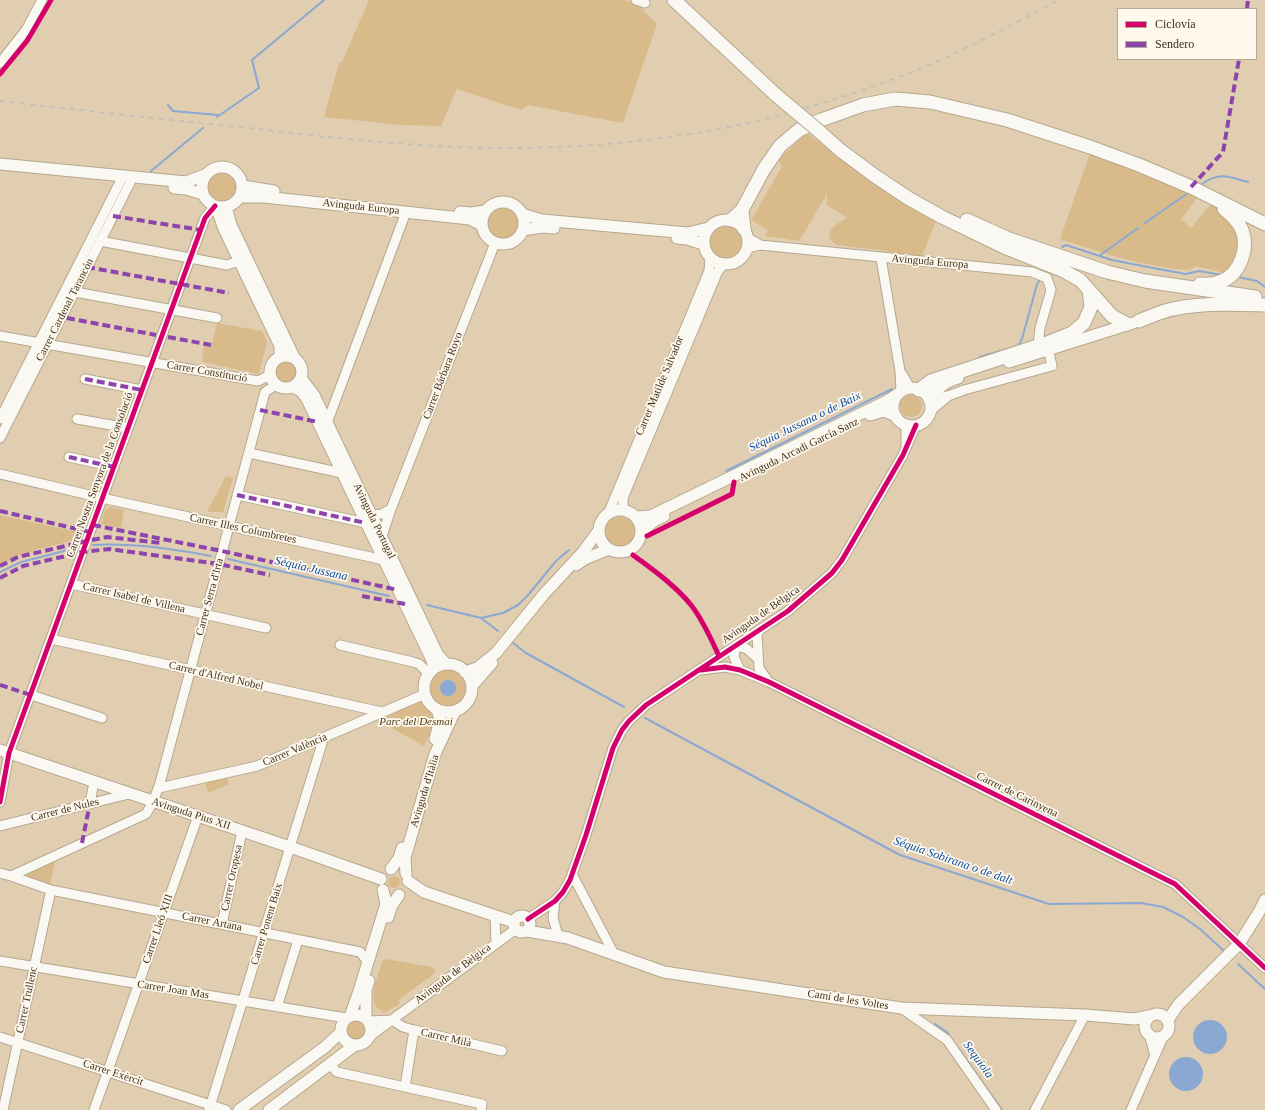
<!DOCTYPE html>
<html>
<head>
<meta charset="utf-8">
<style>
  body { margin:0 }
  #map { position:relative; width:1265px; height:1110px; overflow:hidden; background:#e1ceb0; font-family:Georgia,serif }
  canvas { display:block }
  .legend { position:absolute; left:1117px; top:8px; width:140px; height:52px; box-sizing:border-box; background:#fff8ed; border:1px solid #b3a999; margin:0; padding:5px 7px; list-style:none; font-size:12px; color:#40321c }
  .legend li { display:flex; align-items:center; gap:8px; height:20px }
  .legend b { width:20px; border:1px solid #b3a999 }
</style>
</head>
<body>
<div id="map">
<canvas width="1265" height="1110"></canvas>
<ul class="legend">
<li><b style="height:5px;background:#d6006c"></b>Ciclovía</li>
<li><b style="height:5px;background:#8e44ad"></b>Sendero</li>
</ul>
</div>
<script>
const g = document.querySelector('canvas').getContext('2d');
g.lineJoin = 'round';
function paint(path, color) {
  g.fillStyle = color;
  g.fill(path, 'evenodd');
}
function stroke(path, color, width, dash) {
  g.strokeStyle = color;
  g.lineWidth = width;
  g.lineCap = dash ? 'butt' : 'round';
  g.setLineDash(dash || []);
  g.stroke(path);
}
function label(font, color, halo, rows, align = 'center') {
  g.font = font + ' Georgia,serif';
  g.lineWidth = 3.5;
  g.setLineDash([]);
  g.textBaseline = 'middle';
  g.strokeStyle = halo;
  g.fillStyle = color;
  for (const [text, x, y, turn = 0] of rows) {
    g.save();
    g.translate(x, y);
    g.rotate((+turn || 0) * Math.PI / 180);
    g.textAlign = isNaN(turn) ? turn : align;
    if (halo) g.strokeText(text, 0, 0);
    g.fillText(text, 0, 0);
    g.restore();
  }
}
paint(new Path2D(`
  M 369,0 L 624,0 L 637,4 L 657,24 L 623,123 L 528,105 L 521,110 L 457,89 L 441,126 L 401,125 L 324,117 L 339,63 L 342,62 Z
  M 807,133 L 877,183 L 936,221 L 922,256 L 911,256 L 879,250 L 837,245 L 831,241 L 829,235 C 832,225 839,223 847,218 L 827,205 L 827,194 L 799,241 L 765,236 L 768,230 L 751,220 L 782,166 L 778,160 Z
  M 1090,153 L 1132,167 L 1198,197 L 1181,219 L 1191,228 L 1211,204 C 1224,213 1244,231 1240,249 C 1239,258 1231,266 1226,273 L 1195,266 L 1189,270 C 1144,267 1103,253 1060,239 Z
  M206 187a15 15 0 1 1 30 0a15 15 0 1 1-30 0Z
  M488 223a15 15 0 1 1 30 0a15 15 0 1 1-30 0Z
  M710 242a16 16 0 1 1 32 0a16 16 0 1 1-32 0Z
  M 217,323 L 262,331 L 267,342 L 259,374 L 202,362 L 204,346 L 211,347 Z
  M275 372a11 11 0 1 1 22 0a11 11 0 1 1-22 0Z
  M900 406a11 11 0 1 1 22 0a11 11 0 1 1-22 0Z
  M 226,476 L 233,478 L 223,512 L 207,512 Z
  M 110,507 L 124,510 L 121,528 L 101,524 L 105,510 Z
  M 0,515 L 82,533 L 80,539 L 35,550 L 0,564 Z
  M605 532a15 15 0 1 1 30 0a15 15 0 1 1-30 0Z
  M 451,670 C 474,677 468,709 446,705 C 423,702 427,670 451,670 ZM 449,680 L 452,681 L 446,695 L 441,692 L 440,687 L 442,683 Z
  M 419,701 L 424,703 L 435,719 L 432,729 L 424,746 L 379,721 Z
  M 227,777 L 229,784 L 208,793 L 205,782 Z
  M 55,861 L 50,887 L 28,879 L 28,872 Z
  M388 882a6 6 0 1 1 12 0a6 6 0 1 1-12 0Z
  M 385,959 L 432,967 L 435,970 L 434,974 L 398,1000 L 400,1004 L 384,1013 C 364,1004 378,977 382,962 Z
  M346 1030a10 10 0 1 1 20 0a10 10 0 1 1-20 0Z`), '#d9ba8b');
paint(new Path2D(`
  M440 688a8 8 0 1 1 16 0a8 8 0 1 1-16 0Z
  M1193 1037a17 17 0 1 1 34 0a17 17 0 1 1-34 0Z
  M1169 1074a17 17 0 1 1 34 0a17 17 0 1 1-34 0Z`), '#8aa8d2');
stroke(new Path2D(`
  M 168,105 L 173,111 L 218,115
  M 217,117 L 259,88 L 252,60 L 324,0
  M 151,171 L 203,128
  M 1202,184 C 1220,171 1229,177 1248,182
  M 1145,223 L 1188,193
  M 1062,247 L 1066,245 L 1112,260 L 1153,268 L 1186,274 L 1199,271 L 1222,275
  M 1099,256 L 1138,228
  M 1238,277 L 1257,281 L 1265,287
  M 980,357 L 1018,346 L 1022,339 L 1037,284 L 1040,280
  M 726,471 L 892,389
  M 93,545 C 130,543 174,549 211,556
  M 228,559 L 389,596
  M 0,572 L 21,562 L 76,548
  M 427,605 L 481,618 L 498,631
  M 481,618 L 503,613 L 518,605 L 529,594 L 556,561 L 569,550
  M 513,643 L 526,653 L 624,707
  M 645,718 L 900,855 L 1049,904 L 1141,903 L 1163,907 L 1183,917 L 1200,929 L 1223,950
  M 1238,964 L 1265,989
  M 935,1024 L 947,1032 L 950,1037
  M 959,1049 L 1002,1110`), '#8aa8d2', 2);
const minor = new Path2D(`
  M 636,0 L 645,3
  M 0,63 L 26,30 L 42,0
  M 748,238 L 760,245
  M 100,241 L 227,265 L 239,261
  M 747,248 L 760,245 L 1032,272 L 1047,278 L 1051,290 L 1040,328 L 1038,346
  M 881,258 L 900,371 L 901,391
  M 75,292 L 217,318
  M 0,336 L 258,381 L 270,375
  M 902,374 L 910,388
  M 85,379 L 142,390
  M 929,400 L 948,396 L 964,390 L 1052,366 L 1047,344
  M 930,411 L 946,398
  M 0,419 L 123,176
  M 77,419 L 128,428
  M 327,423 L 406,212
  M 906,424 L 906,445
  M 0,438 L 130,183
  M 249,453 L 342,473
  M 69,457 L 114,467
  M 0,474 L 102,498 L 384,560
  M 237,495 L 366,523
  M 623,510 L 623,498 L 718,271 L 724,264
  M 608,514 L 709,271 L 710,258
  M 371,515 L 382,514 L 391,509
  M 382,536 L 391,509 L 495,243
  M 71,584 L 266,628
  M 760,629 L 757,635 L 759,668 L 768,681
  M 51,639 L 382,712
  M 340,645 L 413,662 L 419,664 L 429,674
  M 701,670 L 725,667 L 740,670 L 769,682 L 1175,884 L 1265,968
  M 740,670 L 734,657 L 736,645 L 747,649 L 758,659
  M 31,695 L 102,718
  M 159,788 L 257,766 L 425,694
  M 0,802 L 9,753 L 205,218 L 215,206
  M 90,803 L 94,782
  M 0,826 L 129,794
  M 0,873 L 11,876 L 51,890 L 360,952 L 368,962
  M 572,874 L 614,954
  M 11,876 L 146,814 L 153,802 L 160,783 L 265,392 L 276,385
  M 555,901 L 553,918 L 557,932
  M 495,917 L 496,943
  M 528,919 L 555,901 L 563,892 L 570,880 L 586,835 L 613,748 L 622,730 L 629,721 L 646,705 L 788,611 L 832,573 L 842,560 L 903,455 L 916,425
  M 222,924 L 242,831
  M 0,961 L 346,1018
  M 277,1007 L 298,940
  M 901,1008 L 947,1040 L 996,1110
  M 392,1020 L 403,1027 L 414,1030 L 502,1051
  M 369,1021 L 392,1020
  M 370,1036 L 516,929
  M 0,1037 L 226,1110
  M 1150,1037 L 1155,1056
  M 330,1065 L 337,1072 L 482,1104 L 481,1110
  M 405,1087 L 414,1030
  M 3,1110 L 51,890
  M 94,1110 L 198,816
  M 209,1110 L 324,737
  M 1035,1110 L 1085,1015
  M 1131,1110 L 1163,1037`);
const major = new Path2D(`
  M 0,164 L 186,182 L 205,175
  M202 187a20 20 0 1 1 40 0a20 20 0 1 1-40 0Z
  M 243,186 L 274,191
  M 174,188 L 186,189 L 203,194
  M 240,197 L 264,197 L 470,219 L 481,225
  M482 223a21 21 0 1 1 42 0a21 21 0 1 1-42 0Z
  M 216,206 L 224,229 L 280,346 L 280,356
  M 226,207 L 231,225 L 294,357
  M 460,212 L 471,213 L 485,211
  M 522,214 L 542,220 L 688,233 L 708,228
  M704 242a22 22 0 1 1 44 0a22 22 0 1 1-44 0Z
  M 523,230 L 542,227 L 554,228
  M 677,238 L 687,239 L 703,244
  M270 372a16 16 0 1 1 32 0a16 16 0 1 1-32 0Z
  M 1009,362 L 1133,323
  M 301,378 L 314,395 L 438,655 L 446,664
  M 293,387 L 301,391 L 307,399 L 431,658 L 434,668
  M893 407a19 19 0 1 1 38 0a19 19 0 1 1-38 0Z
  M 929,400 C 937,389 944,382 958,378
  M 870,415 L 884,411 L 896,416
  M599 531a21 21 0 1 1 42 0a21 21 0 1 1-42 0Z
  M 636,517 L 651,516 L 655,514 L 887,401 L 898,394
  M 641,532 L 654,521 L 664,516
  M 576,565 L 585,559 L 609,549
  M424 688a24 24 0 1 1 48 0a24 24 0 1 1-48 0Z
  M 465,672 L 477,668 L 496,653 L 544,594 L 583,552 L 599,530
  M 472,686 L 492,663
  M 435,739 L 440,720 L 437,709
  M 0,750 L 296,849 L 381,879
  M 391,869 L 399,858 L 402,848
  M 406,874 L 405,858 L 435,754 L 455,711
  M 408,881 L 424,892 L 514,922
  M514 924a8 8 0 1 1 16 0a8 8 0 1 1-16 0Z
  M 388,917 L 392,905 L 399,895
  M 527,931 L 568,938 L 664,972 L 901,1008 L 1085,1015 L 1134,1019 L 1149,1016
  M1145 1026a12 12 0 1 1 24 0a12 12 0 1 1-24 0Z
  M341 1030a15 15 0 1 1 30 0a15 15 0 1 1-30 0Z
  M 350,1016 L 359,991 L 386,904 L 383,890
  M 366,1018 L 366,989 L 369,981
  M 1168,1020 L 1178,1005 L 1239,944 L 1259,912 L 1265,900
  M 239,1110 L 325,1047 L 341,1032
  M 269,1110 L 355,1045`);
const highway = new Path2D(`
  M 674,0 L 776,95
  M 820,132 L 840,150 L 875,176 L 908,198 L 942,217 L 1004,247 L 1064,271 L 1080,280 L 1089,290 L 1091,307 L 1084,323 L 1072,333 L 1047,343 L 931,381 L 919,390
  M 742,210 L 744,229
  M 731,220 L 742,210 L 764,169 L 780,146 L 799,130 L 821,120 L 863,105 L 895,99 L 930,102 L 1007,120 L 1090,147 L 1139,165 L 1191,187 L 1265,224
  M 967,220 L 1009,239 L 1107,272 L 1145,281 L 1255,297
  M 1200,284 C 1208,285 1215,284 1222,281 C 1240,274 1249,248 1242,230 C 1238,221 1232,215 1224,209
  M 1089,290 L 1112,316 L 1127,324
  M 1139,321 C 1146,318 1154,315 1162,312 C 1193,302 1233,304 1265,305`);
stroke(minor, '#b6a78f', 11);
stroke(major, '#b6a78f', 13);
stroke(highway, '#b6a78f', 15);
stroke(minor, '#faf8f3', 9);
stroke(major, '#faf8f3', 11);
stroke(highway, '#faf8f3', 13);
stroke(new Path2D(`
  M 0,101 C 80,110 159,119 239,127 C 327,137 417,148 506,148 C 598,148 699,138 787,113 C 829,102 871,88 912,72 C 963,52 1010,25 1059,0`), '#c6c0b8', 2, [5, 5]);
const highwayBridge = new Path2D(`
  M 776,95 L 820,132`);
stroke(highwayBridge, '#b6a78f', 15, []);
stroke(highwayBridge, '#faf8f3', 13);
stroke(new Path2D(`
  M 1247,9 L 1248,0
  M 1191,187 L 1223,152 L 1239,59
  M 113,216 L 201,230
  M 87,267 L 229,293
  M 67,318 L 156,335
  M 168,337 L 211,345
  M 85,379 L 142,390
  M 260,410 L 318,422
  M 69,457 L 114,467
  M 237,495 L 366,523
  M 0,511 L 90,532
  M 93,525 L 222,551 L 398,590
  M 0,566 L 18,557 L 87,541 L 107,537 L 161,543
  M 0,578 L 23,566 L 83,552 L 109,549 L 219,564 L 270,575
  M 362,596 L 405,604
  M 0,685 L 31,695
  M 82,843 L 90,803`), '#8e44ad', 4, [8, 4]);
stroke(new Path2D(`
  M 0,74 L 27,41 L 51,0
  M 647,536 L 732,494 L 734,482
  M 633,555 C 653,570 675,585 691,605 C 703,620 711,639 719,656
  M 701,670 L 725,667 L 740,670 L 769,682 L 1175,884 L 1265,968
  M 0,802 L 9,753 L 205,218 L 215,206
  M 528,919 L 555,901 L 563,892 L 570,880 L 586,835 L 613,748 L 622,730 L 629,721 L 646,705 L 788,611 L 832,573 L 842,560 L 903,455 L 916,425`), '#d6006c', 5);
label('11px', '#40321c', '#fff8ed', [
  ["Avinguda Europa",361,207,6],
  ["Avinguda Europa",930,262,5],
  ["Carrer Cardenal Tarancón",65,310,-63],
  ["Carrer Constitució",207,372,10],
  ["Carrer Bárbara Royo",443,376,-69],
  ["Carrer Matilde Salvador",660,386,-67],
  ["Avinguda Arcadi García Sanz",799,450,-26],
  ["Carrer Nostra Senyora de la Consolació",100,475,-70],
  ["Avinguda Portugal",374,521,64],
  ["Carrer Illes Columbretes",243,529,12],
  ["Carrer Serra d'Irta",210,597,-75],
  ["Carrer Isabel de Villena",134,598,13],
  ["Avinguda de Bèlgica",761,615,-35],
  ["Carrer d'Alfred Nobel",216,676,13],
  ["Carrer València",295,750,-23],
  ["Avinguda d'Itàlia",425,791,-73],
  ["Carrer de Carinyena",1017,795,26],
  ["Carrer de Nules",65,810,-14],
  ["Avinguda Pius XII",191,814,18],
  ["Carrer Oropesa",232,878,-78],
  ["Carrer Artana",212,922,11],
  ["Carrer Ponent Baix",267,924,-73],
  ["Carrer Lleó XIII",158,929,-71],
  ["Avinguda de Bèlgica",453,974,-37],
  ["Carrer Joan Mas",173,990,9],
  ["Carrer Trullenc",27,1000,-78],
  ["Camí de les Voltes",848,1000,9],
  ["Carrer Milà",446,1038,13],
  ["Carrer Exèrcit",113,1073,18]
]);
label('italic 11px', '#503a15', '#fff8ed', [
  ["Parc del Desmai",416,722]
]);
label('italic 12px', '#0c4ea3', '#fff8ed', [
  ["Séquia Jussana o de Baix",805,422,-26],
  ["Séquia Jussana",311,569,13],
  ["Séquia Sobirana o de dalt",953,861,19],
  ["Sequiola",978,1060,54]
]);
</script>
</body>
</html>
